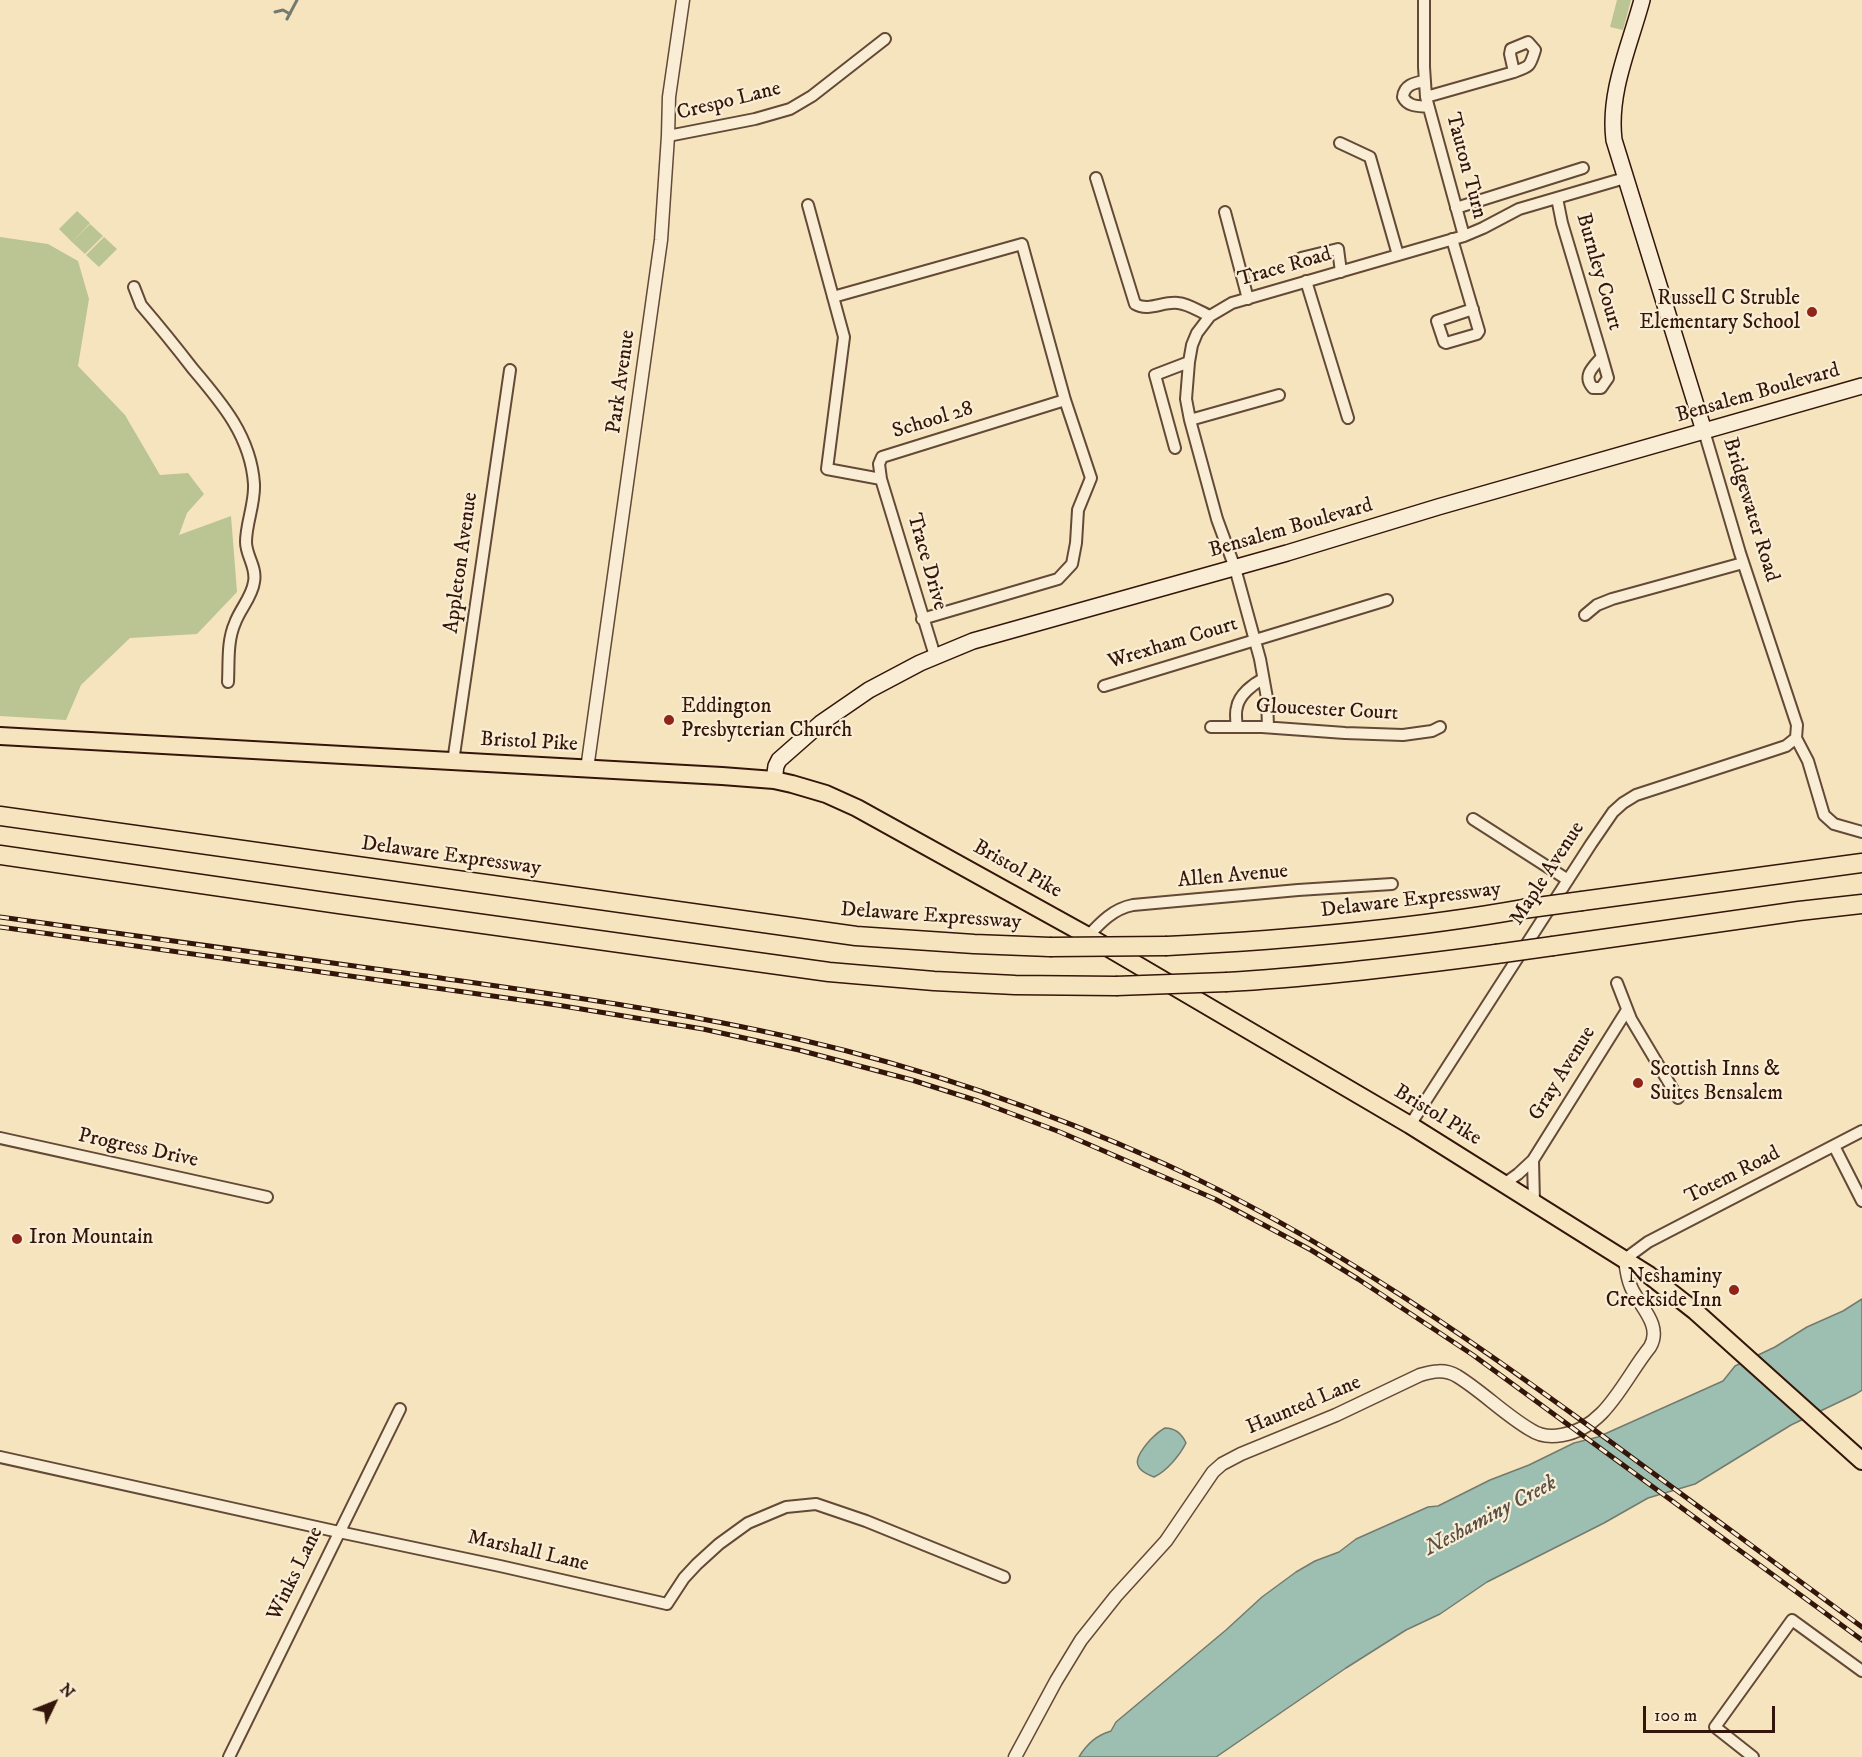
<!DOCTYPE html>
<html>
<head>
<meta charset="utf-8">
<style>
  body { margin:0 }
  #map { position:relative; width:1862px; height:1757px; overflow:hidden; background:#f6e4bf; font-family:"IM FELL DW Pica",serif }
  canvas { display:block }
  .north { position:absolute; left:24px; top:1673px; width:60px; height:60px; -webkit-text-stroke:4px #f9edd5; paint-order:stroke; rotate:47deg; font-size:16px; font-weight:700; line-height:24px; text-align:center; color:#331509 }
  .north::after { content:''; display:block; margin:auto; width:21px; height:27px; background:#331509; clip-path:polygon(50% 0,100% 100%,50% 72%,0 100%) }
  .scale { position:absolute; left:1643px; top:1706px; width:132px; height:27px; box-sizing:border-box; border:3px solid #331509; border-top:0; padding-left:8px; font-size:18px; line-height:21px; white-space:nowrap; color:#331509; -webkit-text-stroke:4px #f9edd5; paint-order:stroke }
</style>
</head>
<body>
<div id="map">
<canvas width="1862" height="1757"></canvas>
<div class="north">N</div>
<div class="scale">100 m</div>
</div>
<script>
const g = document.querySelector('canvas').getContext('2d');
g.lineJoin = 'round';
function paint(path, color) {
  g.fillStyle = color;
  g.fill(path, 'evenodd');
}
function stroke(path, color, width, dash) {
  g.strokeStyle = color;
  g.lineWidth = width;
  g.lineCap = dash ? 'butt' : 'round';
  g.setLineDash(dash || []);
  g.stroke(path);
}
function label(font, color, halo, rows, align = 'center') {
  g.font = font + ' "IM FELL DW Pica",serif';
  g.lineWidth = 4.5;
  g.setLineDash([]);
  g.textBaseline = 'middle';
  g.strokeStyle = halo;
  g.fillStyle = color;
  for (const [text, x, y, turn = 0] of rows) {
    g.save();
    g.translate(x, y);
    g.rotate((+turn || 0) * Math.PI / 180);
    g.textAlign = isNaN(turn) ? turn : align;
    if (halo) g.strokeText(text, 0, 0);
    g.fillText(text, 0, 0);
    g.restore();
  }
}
paint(new Path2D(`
  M 1617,0 L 1631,0 L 1623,30 L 1610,27 Z
  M 77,211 L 90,223 L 72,242 L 59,229 Z
  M 90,224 L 103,236 L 85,254 L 72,242 Z
  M 0,237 L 48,244 L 78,261 L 89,299 L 78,366 L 125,415 L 160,475 L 188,473 L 204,494 L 187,513 L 179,535 L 231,516 L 237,592 L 197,634 L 130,638 L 81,685 L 66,720 L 0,716 Z
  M 104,237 L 117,249 L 99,267 L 86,255 Z`), '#bbc493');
const water = new Path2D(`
  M 1862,1299 L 1862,1390 L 1856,1394 L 1791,1425 L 1695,1484 L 1648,1498 L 1604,1523 L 1487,1582 L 1440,1614 L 1406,1630 L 1346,1668 L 1216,1757 L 1079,1757 C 1086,1745 1097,1735 1111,1731 L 1116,1722 L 1226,1630 L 1262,1597 L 1296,1572 L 1315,1561 L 1339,1552 L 1356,1539 L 1428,1507 L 1438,1506 L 1490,1480 L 1529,1465 L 1574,1443 L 1598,1437 L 1723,1381 L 1735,1366 L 1775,1347 L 1807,1327 L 1843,1311 Z
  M 1165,1428 C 1175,1428 1182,1434 1186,1443 C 1180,1455 1167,1471 1154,1477 C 1129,1468 1136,1456 1150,1440 C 1155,1435 1159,1431 1165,1428 Z`);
paint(water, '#9dbfb2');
stroke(water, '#737b6e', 1.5);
stroke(new Path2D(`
  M 275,12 L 283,10 L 290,14
  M 287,19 L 297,0`), '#737b6e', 3);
const minor = new Path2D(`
  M 1424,0 L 1424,67 L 1426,97 L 1464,236
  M 1424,81 C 1414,83 1404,85 1403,97 C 1408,107 1419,106 1428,107
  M 1426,97 L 1514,72 C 1531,66 1530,66 1535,50 L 1528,42 L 1511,49 L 1510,54 L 1514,72
  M 668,136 L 755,119 L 790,109 L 812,96 L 885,39
  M 1340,143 L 1370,157 L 1398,255
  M 1096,178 L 1135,304 C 1149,312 1163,301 1178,303 C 1189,304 1200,312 1210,316
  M 1557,198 L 1562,223 L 1602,357
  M 808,205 L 844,337 L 827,469 L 881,479 L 879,464 L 882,457 L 1065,400
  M 1456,208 L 1583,168
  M 1225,212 L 1248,299
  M 1452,239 L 1479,331 L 1477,334 L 1446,343 L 1444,342 L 1437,321 L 1473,309
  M 1301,258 L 1338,249 L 1341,272
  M 1306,281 L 1348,418
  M 134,287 L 141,305 C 159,326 176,347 193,369 C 222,403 251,437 254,484 C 255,504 246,523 246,542 C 246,556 257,567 254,582 C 252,597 240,609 235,623 C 227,641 229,662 228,682
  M 833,297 L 1022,244 L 1065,400 L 1091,478 L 1078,510 L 1076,543 L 1072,564 L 1058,579 L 922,619
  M 1602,357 L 1608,378 L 1601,388 L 1593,388 C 1582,376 1593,367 1602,357 Z
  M 1190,420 L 1279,395
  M 1704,431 L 1740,553 L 1797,725 L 1796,738 L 1808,761 L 1824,815 L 1834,824 L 1862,832
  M 1175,448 L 1155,375 L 1189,362
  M 881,479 L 935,656
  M 1585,615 L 1597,605 L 1612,599 L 1743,563
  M 1104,686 L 1387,600
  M 1211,727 L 1262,727 L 1345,733 L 1403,735 L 1432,731 L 1440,727
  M 1237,727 C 1236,720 1235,713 1237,707 C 1239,695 1253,684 1263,679
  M 1268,727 L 1267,698 L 1260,659 L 1235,568 L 1217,519 L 1190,420 L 1186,399 L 1189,362 L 1192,345 L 1197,333 L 1210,316 L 1232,303 L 1464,236 L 1483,228 L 1519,209 L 1625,178
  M 453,762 L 510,370
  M 1473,819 L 1568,880
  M 1088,936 C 1101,922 1113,909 1133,905 L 1298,890 L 1392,884
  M 1617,983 L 1631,1019 L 1678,1098
  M 1410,1125 L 1591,844 L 1613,812 L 1623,803 L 1636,795 L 1771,751 L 1786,746 L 1796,738
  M 0,1138 L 267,1197
  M 1834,1146 L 1862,1201
  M 1533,1160 L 1534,1202
  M 1504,1184 L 1518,1174 L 1533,1160 L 1627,1010
  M 1625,1259 L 1648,1242 L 1862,1131
  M 0,1457 L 339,1532 L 500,1566 L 667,1604 L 684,1578 L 697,1564 L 719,1544 L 748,1523 L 786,1507 L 816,1504 L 866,1521 L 1004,1577
  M 229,1757 L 400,1409
  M 1753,1757 L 1715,1727 L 1792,1620 L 1862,1671`);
const tertiary = new Path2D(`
  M 587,769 L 661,240 L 668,136 L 669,97 L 683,0
  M 1015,1757 L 1056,1681 L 1081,1640 L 1116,1596 L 1166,1541 L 1213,1472 L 1222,1464 L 1241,1454 L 1336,1415 L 1420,1375 C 1433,1371 1445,1369 1457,1376 C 1483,1392 1505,1415 1531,1430 C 1540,1436 1551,1437 1562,1435 C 1606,1428 1624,1379 1650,1347 C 1663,1325 1639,1306 1631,1287 C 1627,1278 1626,1268 1625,1259`);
const secondary = new Path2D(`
  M 1642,0 C 1630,45 1608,92 1614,140 L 1704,431
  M 774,780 L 776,766 L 779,760 L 821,723 L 869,690 L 920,663 L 973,641 L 1287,553 L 1438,507 L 1862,386`);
const primary = new Path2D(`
  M 0,736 L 722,776 L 774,780 L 792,784 L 826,794 L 857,808 L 1088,936 L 1410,1125 L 1649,1275 L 1695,1311 L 1862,1461`);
const motorway = new Path2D(`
  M 0,816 L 856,936 L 974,944 L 1050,947
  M 0,855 L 339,904 L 829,972 L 934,981 L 1015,985 L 1116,986
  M 1582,901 L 1862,863
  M 1167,946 C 1286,940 1405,930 1523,909
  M 1553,946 L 1799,911 L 1862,904
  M 1227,982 C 1317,977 1406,966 1496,954`);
stroke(minor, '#644936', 14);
stroke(tertiary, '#644936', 15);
stroke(secondary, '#331509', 18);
stroke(primary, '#331509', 20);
stroke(motorway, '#331509', 21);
stroke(minor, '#f9edd5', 10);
stroke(tertiary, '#f9edd5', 12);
stroke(secondary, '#f9edd5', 15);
stroke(primary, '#f6e4bf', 16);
stroke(motorway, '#f6e4bf', 18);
const rail = new Path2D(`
  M 0,917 C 135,936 270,955 405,973 C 537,992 669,1009 798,1039 C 924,1068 1047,1111 1165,1164 C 1327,1238 1472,1340 1615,1445 C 1697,1506 1780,1566 1862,1627
  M 0,927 L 557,1005 L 703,1029 L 799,1050 L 912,1080 L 978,1101 L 1060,1132 L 1215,1199 L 1311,1250 L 1358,1279 L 1473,1355 L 1862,1640`);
stroke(rail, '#331509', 5);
stroke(rail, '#f9edd5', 3, [9]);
const motorwayBridge = new Path2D(`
  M 1523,909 L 1582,901
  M 1050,947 L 1167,946
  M 1496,954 L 1553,946
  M 1116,986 L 1227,982`);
stroke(motorwayBridge, '#331509', 21, []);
stroke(motorwayBridge, '#f6e4bf', 18);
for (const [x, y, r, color] of [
  [1812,312,6,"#8f2418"],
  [669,720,6,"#8f2418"],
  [1638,1083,6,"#8f2418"],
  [17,1239,6,"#8f2418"],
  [1734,1290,6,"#8f2418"]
]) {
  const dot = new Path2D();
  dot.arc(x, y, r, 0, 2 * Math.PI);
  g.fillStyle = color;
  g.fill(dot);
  stroke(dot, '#f9edd5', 2);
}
label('21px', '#331509', '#f9edd5', [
  ["Crespo Lane",729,102,-14],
  ["Tauton Turn",1465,166,75],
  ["Trace Road",1285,268,-16],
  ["Burnley Court",1598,272,74],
  ["Park Avenue",622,382,-82],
  ["Bensalem Boulevard",1758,394,-16],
  ["School 28",933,421,-17],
  ["Bridgewater Road",1750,510,73],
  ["Bensalem Boulevard",1291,529,-16],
  ["Trace Drive",926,562,74],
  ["Appleton Avenue",462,563,-82],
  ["Wrexham Court",1173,644,-17],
  ["Gloucester Court",1327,711,3],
  ["Bristol Pike",529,743,3],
  ["Delaware Expressway",451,857,8],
  ["Bristol Pike",1017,870,29],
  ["Maple Avenue",1548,874,-57],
  ["Allen Avenue",1233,877,-5],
  ["Delaware Expressway",1411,901,-7],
  ["Delaware Expressway",931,917,4],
  ["Gray Avenue",1563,1074,-58],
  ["Bristol Pike",1437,1116,31],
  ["Progress Drive",138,1149,12],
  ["Totem Road",1733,1176,-27],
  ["Haunted Lane",1304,1406,-23],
  ["Marshall Lane",528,1552,13],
  ["Winks Lane",296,1574,-64]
]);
label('21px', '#331509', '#f9edd5', [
  ["Russell C Struble",1800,300,"right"],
  ["Elementary School",1800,324,"right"],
  ["Eddington",681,708],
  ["Presbyterian Church",681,732],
  ["Scottish Inns &",1650,1071],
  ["Suites Bensalem",1650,1095],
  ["Iron Mountain",29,1239],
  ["Neshaminy",1722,1278,"right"],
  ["Creekside Inn",1722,1302,"right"]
], 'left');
label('italic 22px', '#585044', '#f9edd5', [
  ["Neshaminy Creek",1491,1517,-28]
]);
</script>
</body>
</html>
